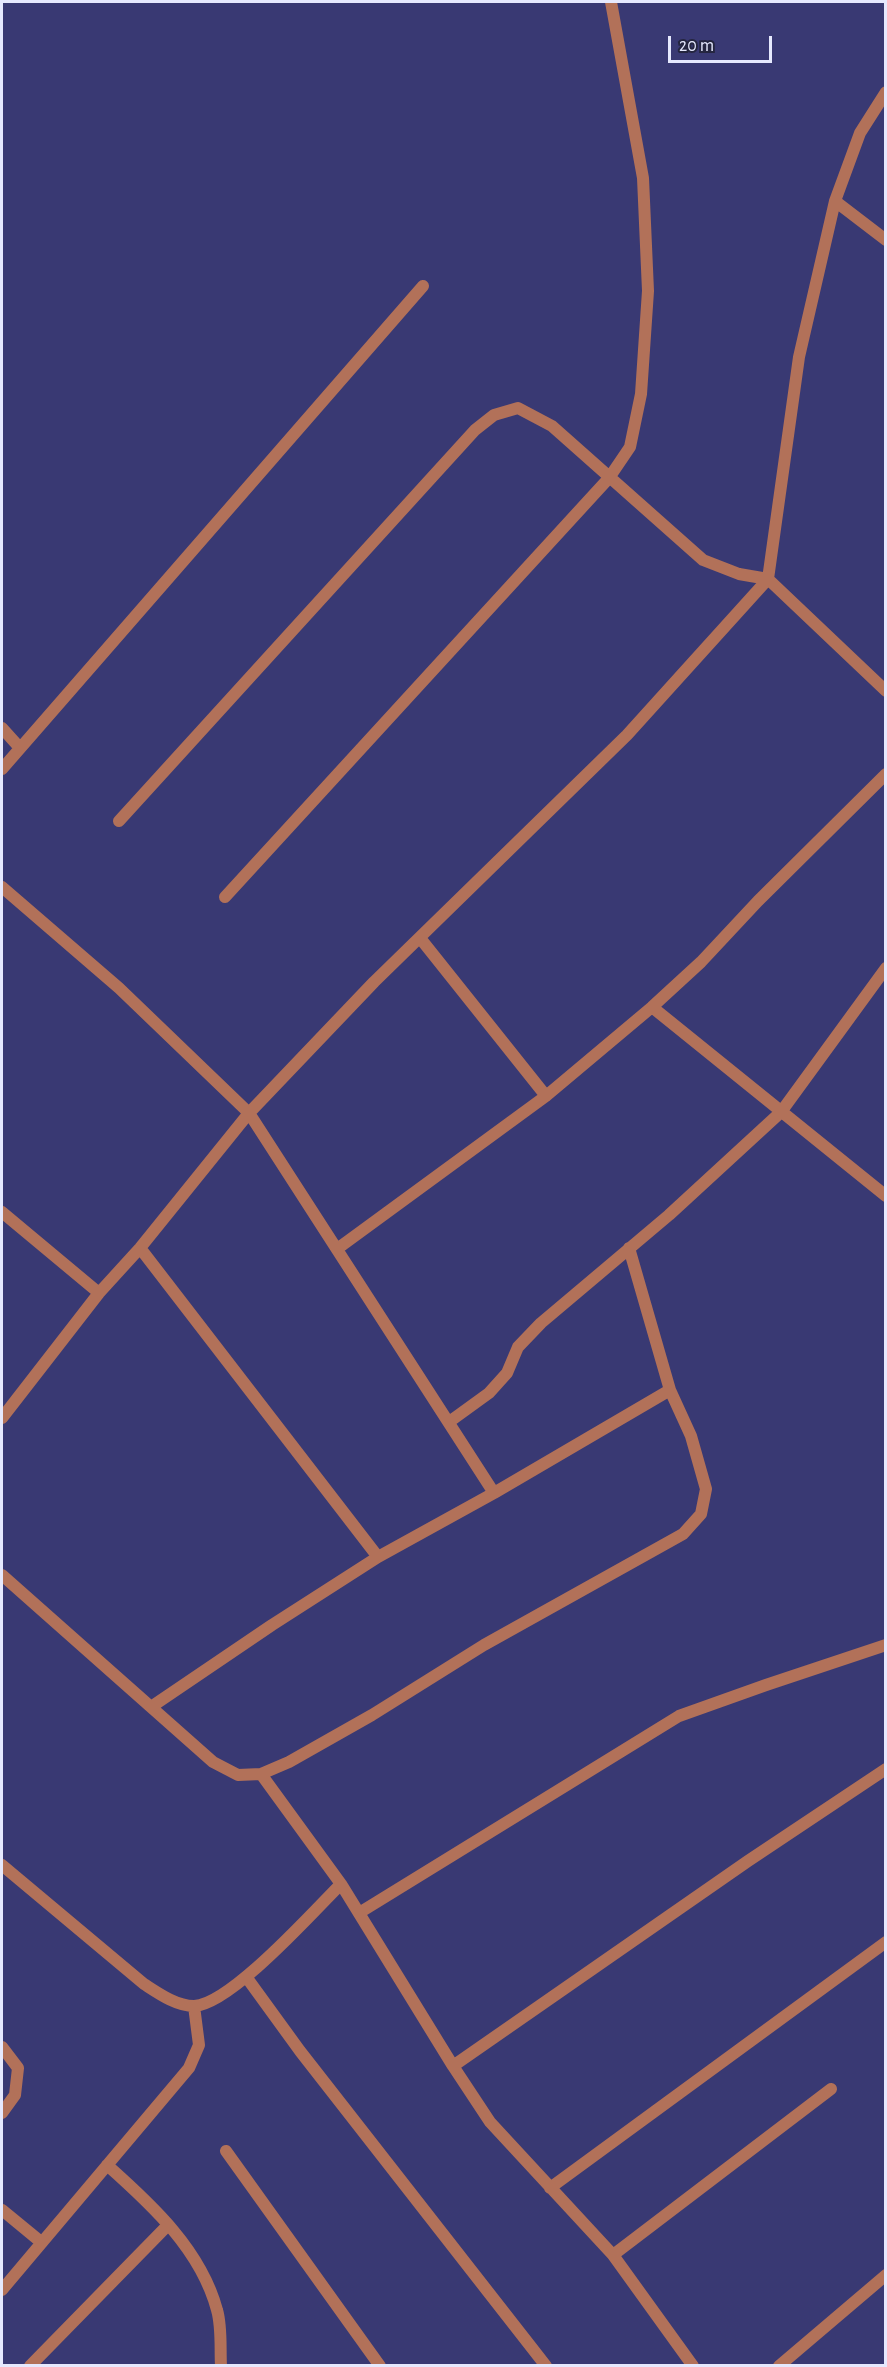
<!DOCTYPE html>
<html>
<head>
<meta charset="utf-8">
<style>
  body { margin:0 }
  #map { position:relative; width:887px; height:2367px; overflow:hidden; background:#393973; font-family:"Alegreya Sans",sans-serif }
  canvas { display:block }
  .frame { position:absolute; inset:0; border:3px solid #e6e9fe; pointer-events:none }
  .scale { position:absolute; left:668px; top:36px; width:104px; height:27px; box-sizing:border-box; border:3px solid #e6e9fe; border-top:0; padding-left:8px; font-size:18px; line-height:21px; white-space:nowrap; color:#e6e9fe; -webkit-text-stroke:4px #24253f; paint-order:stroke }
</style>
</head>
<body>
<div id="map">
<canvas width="887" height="2367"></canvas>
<div class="frame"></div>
<div class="scale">20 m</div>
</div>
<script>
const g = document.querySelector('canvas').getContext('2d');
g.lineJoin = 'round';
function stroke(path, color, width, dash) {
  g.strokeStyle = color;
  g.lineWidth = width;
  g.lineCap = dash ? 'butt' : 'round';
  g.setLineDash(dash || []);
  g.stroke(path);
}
stroke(new Path2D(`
  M 835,201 L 886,240
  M 2,728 L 20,748
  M 2,769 L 423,286
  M 119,821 L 475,430 L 494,415 L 518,408 L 552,426 L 703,560 L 739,574 L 768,579 L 886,691
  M 2,887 L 119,988 L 249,1113 L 494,1493
  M 225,897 L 609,478 L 630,447 L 641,394 L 648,291 L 643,178 L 611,2
  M 420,938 L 546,1096
  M 652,1007 L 886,1196
  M 2,1212 L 99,1293
  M 140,1248 L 378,1557
  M 337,1249 L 546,1096 L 652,1007 L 701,962 L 758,901 L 886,774
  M 2,1418 L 99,1293 L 140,1248 L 249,1113 L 374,982 L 627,735 L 768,579 L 799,357 L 835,201 L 860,133 L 886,92
  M 449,1422 L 489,1393 L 507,1373 L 518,1347 L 541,1323 L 669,1215 L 781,1112 L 886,968
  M 2,1575 L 213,1762 L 238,1775 L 261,1774 L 289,1762 L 372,1715 L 484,1645 L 683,1534 L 701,1514 L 706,1489 L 691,1436 L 670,1390 L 629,1248
  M 151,1707 L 272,1625 L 378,1557 L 494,1493 L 670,1390
  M 261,1774 L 341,1884 L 453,2066 L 490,2122 L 613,2255 L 693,2366
  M 2,1865 L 144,1984 C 158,1993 176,2006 194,2006 C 230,2005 313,1912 341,1884
  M 359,1913 L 679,1716 L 766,1685 L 886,1645
  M 247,1978 L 300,2051 L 546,2366
  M 2,2047 L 18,2068 L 15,2095 L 2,2113
  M 453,2066 L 748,1861 L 886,1769
  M 226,2151 L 380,2366
  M 107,2165 C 152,2205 201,2250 217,2310 C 222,2327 220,2348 221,2366
  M 550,2188 L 886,1942
  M 2,2210 L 41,2242
  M 613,2255 L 831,2089
  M 2,2290 L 189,2068 L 199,2045 L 194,2006
  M 30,2366 L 168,2225
  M 779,2366 L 886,2275`), '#b27159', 12);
</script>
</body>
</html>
